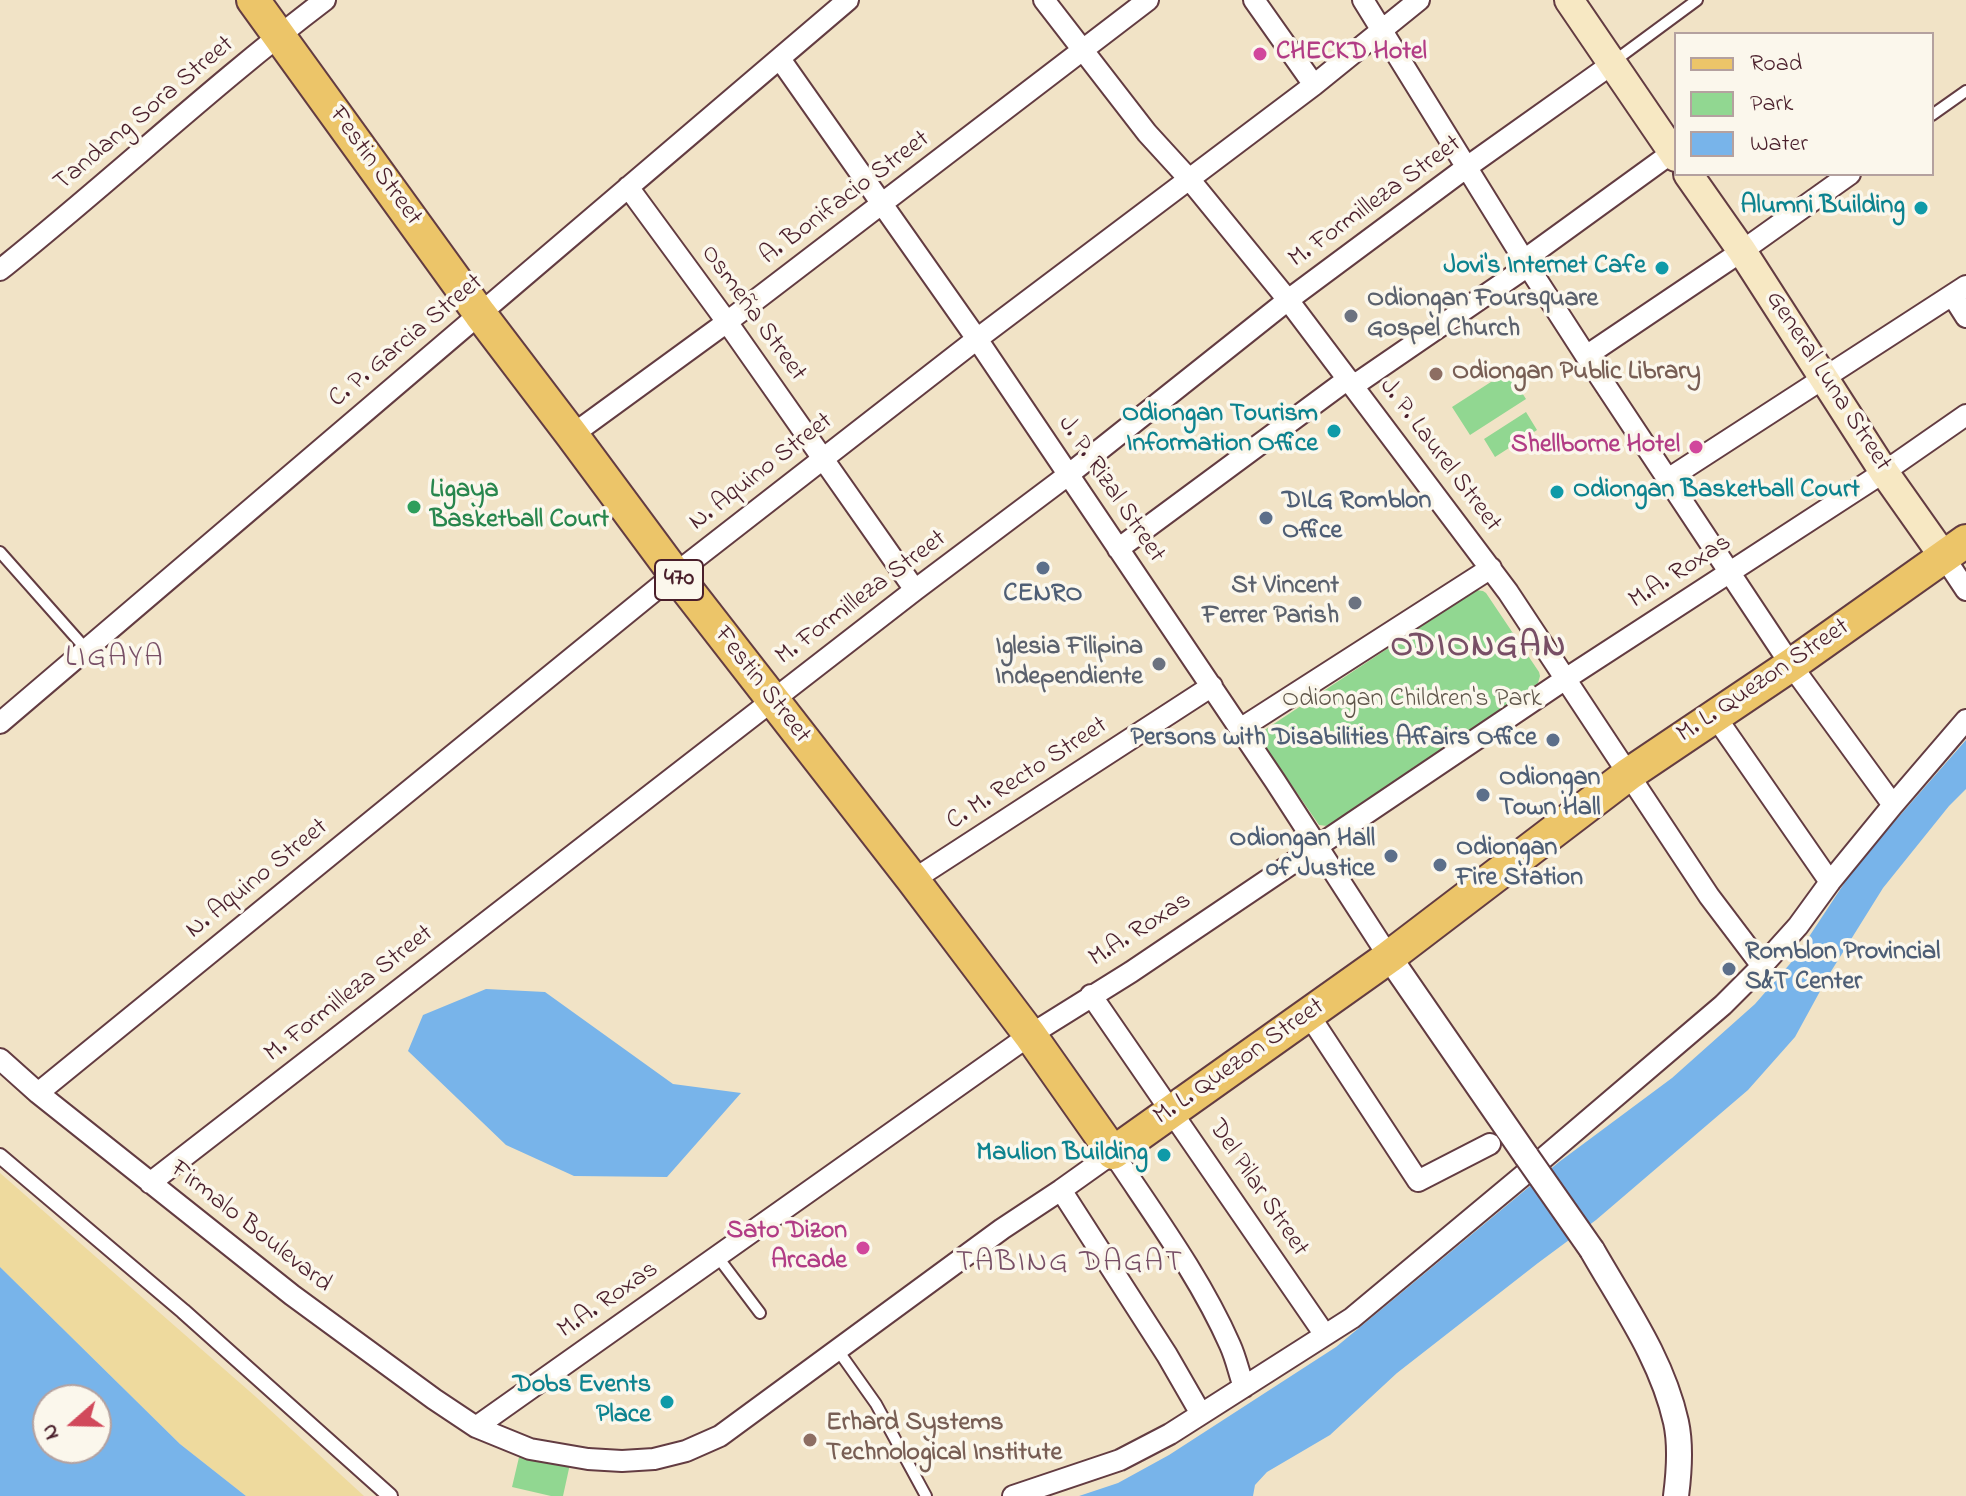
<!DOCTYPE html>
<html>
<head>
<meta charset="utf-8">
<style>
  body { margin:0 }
  #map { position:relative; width:1966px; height:1496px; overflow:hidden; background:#f1e3c6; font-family:"Indie Flower",sans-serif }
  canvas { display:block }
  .legend { position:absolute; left:1674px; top:32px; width:260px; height:144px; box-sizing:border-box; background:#fbf7ec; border:2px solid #b4a19f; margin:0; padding:10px 14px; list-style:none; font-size:24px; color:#4a1f2b }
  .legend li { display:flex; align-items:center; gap:16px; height:40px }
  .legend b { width:40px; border:2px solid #b4a19f }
  .north { position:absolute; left:32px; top:1384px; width:80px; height:80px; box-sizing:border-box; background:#fbf7ec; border:2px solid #b4a19f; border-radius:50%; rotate:250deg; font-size:22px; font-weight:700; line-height:32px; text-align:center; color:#4a1f2b }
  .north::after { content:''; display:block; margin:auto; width:28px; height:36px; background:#d1495b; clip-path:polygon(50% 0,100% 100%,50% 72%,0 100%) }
</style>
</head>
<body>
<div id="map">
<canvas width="1966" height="1496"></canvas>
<ul class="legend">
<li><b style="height:10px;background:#ecc569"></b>Road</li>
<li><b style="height:22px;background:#91d791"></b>Park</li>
<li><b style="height:22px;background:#78b4ea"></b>Water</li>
</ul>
<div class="north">N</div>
</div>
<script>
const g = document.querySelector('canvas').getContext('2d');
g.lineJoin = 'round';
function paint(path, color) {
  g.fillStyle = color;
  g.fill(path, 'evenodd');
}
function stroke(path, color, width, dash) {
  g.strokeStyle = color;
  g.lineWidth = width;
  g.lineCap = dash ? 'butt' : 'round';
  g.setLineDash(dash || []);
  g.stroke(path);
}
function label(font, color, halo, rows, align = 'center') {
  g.font = font + ' "Indie Flower",sans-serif';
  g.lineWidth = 7;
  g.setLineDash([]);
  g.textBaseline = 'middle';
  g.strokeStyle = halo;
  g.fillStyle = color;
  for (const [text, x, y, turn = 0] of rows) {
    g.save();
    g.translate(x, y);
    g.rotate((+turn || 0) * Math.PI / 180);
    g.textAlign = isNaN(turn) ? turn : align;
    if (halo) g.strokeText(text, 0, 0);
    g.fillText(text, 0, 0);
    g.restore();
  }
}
paint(new Path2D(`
  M 1508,371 L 1526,399 L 1470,435 L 1452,407 Z
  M 1526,412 L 1537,430 L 1495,457 L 1484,439 Z
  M 1476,590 L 1483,591 L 1486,593 L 1539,672 L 1540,676 L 1538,683 L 1429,759 L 1327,826 L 1319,825 L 1260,739 L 1260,733 Z
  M 520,1453 L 570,1464 L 563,1496 L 551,1496 L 512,1487 Z`), '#91d791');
paint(new Path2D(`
  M 0,1173 L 256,1397 L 364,1496 L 246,1496 L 180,1444 L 0,1267 Z`), '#eeda9e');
paint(new Path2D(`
  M 1966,740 L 1966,789 L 1949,806 L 1883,888 L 1830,973 L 1795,1037 L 1748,1090 L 1596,1220 L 1538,1263 L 1397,1373 L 1330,1435 L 1267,1472 L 1255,1485 L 1253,1496 L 1079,1496 L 1118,1483 L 1169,1455 L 1336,1347 L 1559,1162 L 1672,1078 L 1755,1004 L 1795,958 L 1847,879 L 1874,845 Z
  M 486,989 L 545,992 L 673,1084 L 741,1093 L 667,1177 L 574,1176 L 506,1145 L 408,1051 L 423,1015 Z
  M 0,1267 L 180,1444 L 246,1496 L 0,1496 ZM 96,1400 L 96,1448 L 48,1448 L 48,1400 Z`), '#78b4ea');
const service = new Path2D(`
  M 1613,62 L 1697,0
  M 1932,115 L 1966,91
  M 0,552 L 86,649
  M 717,1256 L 760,1313
  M 837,1349 L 876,1404 L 926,1496`);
const pedestrian = new Path2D(`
  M 0,1156 L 183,1311 L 390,1496`);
const minor = new Path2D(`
  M 1044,0 L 1147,133 L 1190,180 L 1288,300 L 1508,592 L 1709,896 L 1762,966
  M 1254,0 L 1314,85
  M 1363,0 L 1524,260 L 1586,356 L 1791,665 L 1893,805
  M 780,59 L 977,339 L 1275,781 L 1389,957
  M 628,187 L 727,322 L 915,590
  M 1524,260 L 1673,152
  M 0,270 C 110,182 213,85 325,0
  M 1952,295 L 1966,317
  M 1586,356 L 1742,251 L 1850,174
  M 1353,386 L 1528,266
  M 572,435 L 727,322 L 1148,0
  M 1668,479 L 1966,286
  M 1118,549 L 1348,379
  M 1944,557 L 1966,590
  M 1715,716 L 1830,882
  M 0,723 L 848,0
  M 1240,729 L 1491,568
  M 913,880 L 1212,686
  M 1091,995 L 1325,1335
  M 1309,1015 L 1418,1181 L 1490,1144
  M 0,1059 L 38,1093 L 292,1295 L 434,1399 L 476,1427 L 530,1449 L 588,1459 L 622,1461 L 654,1459 L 686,1451 L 720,1436 L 1002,1229 L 1061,1190 L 1113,1153 C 1154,1215 1200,1277 1230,1345 C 1236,1358 1239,1373 1244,1387
  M 38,1093 L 675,574 L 977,339 L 1314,85 L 1419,0
  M 150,1183 L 915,590 L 1068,475 L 1288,300 L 1467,167 L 1612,64
  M 1061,1190 L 1167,1355 L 1201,1414
  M 476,1427 L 1030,1035 L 1131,972 L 1567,678 L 1884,472 L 1966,415
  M 1013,1496 L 1120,1460 L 1170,1434 L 1352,1318 L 1526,1173 L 1723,1005 L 1762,966 L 1798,926 L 1830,882 L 1893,805 L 1966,720`);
const tertiary = new Path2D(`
  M 1389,957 L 1527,1157
  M 1592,1250 C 1624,1306 1662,1359 1676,1422 C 1681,1445 1679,1473 1676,1496`);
const secondary = new Path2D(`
  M 1569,0 L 1676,157
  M 1688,174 L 1742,251 L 1884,472 L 1944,557`);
const primary = new Path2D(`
  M 253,0 L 480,314 L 572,435 L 675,574 L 913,880 L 1030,1035 L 1113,1153 L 1389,957 L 1629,774 L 1791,665 L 1966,541`);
stroke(service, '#633c42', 14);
stroke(pedestrian, '#633c42', 18);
stroke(minor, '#633c42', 24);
stroke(tertiary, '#633c42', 28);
stroke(secondary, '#633c42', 32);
stroke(primary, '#633c42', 36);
stroke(service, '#fff', 10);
stroke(pedestrian, '#fff', 14);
stroke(minor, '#fff', 20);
stroke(tertiary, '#fff', 24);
stroke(secondary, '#f7e8c3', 28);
stroke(primary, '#ecc569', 32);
const tertiaryBridge = new Path2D(`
  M 1527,1157 L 1592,1250`);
stroke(tertiaryBridge, '#633c42', 28, []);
stroke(tertiaryBridge, '#fff', 24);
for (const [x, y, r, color] of [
  [1260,54,8,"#d1479c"],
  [1921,208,8,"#0f9aa8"],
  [1662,268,8,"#0f9aa8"],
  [1351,316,8,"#6b7280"],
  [1436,374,8,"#8d6e63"],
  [1334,431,8,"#0f9aa8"],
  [1696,447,8,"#d1479c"],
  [1557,492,8,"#0f9aa8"],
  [414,507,8,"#2e9e5b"],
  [1266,518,8,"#5c6f8a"],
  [1043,568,8,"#5c6f8a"],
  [1355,603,8,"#6b7280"],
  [1159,664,8,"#6b7280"],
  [1553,740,8,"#5c6f8a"],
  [1483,795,8,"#5c6f8a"],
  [1391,856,8,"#5c6f8a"],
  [1440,865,8,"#5c6f8a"],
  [1729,969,8,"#5c6f8a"],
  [1164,1155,8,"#0f9aa8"],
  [863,1248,8,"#d1479c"],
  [667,1402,8,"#0f9aa8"],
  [810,1440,8,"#8d6e63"]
]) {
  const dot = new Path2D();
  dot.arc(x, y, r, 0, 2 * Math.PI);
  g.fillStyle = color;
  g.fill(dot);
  stroke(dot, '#fbf7ec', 3);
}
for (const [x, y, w] of [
  [679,580,48]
]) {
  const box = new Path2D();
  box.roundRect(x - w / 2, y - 20, w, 40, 6);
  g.fillStyle = '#fbf7ec';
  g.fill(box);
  stroke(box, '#4a1f2b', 2);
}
label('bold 24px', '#4a1f2b', null, [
  ["470",679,580]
]);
label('bold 26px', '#b23c85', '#fbf7ec', [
  ["CHECKD Hotel",1276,54,"left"],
  ["Shellborne Hotel",1680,447],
  ["Sato Dizon",847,1233],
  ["Arcade",847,1263]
], 'right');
label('26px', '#4a1f2b', '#fbf7ec', [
  ["Tandang Sora Street",145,115,-40],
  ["Festin Street",374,167,54],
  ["A. Bonifacio Street",846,199,-37],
  ["M. Formilleza Street",1376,203,-36],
  ["Osmeña Street",752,314,54],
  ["C. P. Garcia Street",407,342,-40],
  ["General Luna Street",1827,382,57],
  ["J. P. Laurel Street",1439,456,53],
  ["N. Aquino Street",762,473,-38],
  ["J. P. Rizal Street",1110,490,56],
  ["M.A. Roxas",1681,573,-33],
  ["M. Formilleza Street",862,599,-37],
  ["M. L. Quezon Street",1764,682,-34],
  ["Festin Street",761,686,52],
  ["C. M. Recto Street",1028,775,-33],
  ["N. Aquino Street",258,880,-39],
  ["M.A. Roxas",1141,931,-33],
  ["M. Formilleza Street",350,995,-38],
  ["M. L. Quezon Street",1240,1063,-35],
  ["Del Pilar Street",1257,1189,56],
  ["Firmalo Boulevard",250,1228,38],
  ["M.A. Roxas",609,1301,-35]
]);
label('bold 26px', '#0d838f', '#fbf7ec', [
  ["Alumni Building",1905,208],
  ["Jovi's Internet Cafe",1646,268],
  ["Odiongan Tourism",1318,416],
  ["Information Office",1318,446],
  ["Odiongan Basketball Court",1573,492,"left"],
  ["Maulion Building",1148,1155],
  ["Dobs Events",651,1387],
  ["Place",651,1417]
], 'right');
label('bold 26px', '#5b616d', '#fbf7ec', [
  ["Odiongan Foursquare",1367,301,"left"],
  ["Gospel Church",1367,331,"left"],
  ["St Vincent",1339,588],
  ["Ferrer Parish",1339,618],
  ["Iglesia Filipina",1143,649],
  ["Independiente",1143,679]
], 'right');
label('bold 26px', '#785e54', '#fbf7ec', [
  ["Odiongan Public Library",1452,374],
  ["Erhard Systems",826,1425],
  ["Technological Institute",826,1455]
], 'left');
label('bold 26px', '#27864d', '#fbf7ec', [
  ["Ligaya",430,492],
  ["Basketball Court",430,522]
], 'left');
label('bold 26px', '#4e5e75', '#fbf7ec', [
  ["DILG Romblon",1282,503],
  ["Office",1282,533],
  ["CENRO",1043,596,"center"],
  ["Persons with Disabilities Affairs Office",1537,740,"right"],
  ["Odiongan",1499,780],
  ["Town Hall",1499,810],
  ["Odiongan Hall",1375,841,"right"],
  ["of Justice",1375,871,"right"],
  ["Odiongan",1456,850],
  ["Fire Station",1456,880],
  ["Romblon Provincial",1745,954],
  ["S&T Center",1745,984]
], 'left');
label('26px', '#5f564a', '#fbf7ec', [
  ["Odiongan Children's Park",1412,701]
]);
g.letterSpacing = '2px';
label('30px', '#784f66', '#fbf7ec', [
  ["LIGAYA",115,660],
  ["TABING DAGAT",1070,1265]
]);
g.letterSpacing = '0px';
g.letterSpacing = '2px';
label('bold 34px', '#784f66', '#fbf7ec', [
  ["ODIONGAN",1479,649]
]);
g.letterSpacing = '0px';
</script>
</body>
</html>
